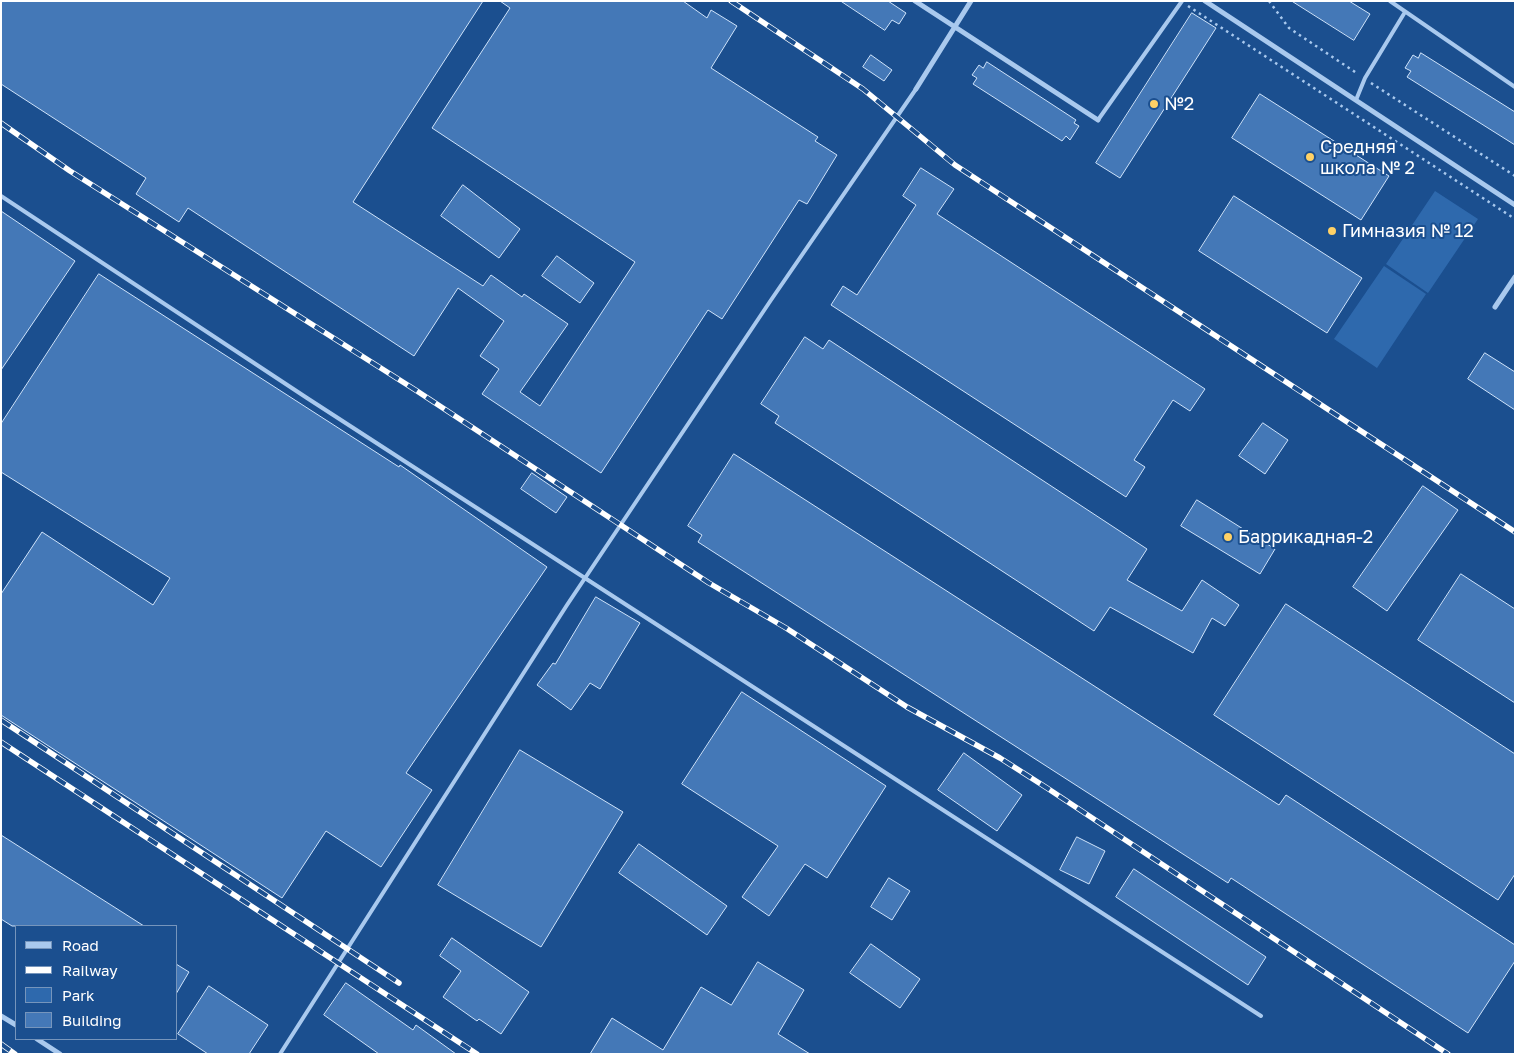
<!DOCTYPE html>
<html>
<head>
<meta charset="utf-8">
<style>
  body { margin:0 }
  #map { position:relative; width:1516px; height:1055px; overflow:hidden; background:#1b4f8f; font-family:"Golos Text",sans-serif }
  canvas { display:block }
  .frame { position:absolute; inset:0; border:2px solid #fff; pointer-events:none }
  .legend { position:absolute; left:15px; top:925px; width:162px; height:115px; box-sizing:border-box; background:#1b4f8f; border:1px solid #7695bc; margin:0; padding:6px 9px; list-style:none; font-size:15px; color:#fff }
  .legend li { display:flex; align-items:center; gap:10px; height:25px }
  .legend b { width:25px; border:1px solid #7695bc }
</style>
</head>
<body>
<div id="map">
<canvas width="1516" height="1055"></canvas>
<div class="frame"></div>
<ul class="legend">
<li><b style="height:6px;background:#a9c9ee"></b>Road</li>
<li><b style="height:6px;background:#fff"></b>Railway</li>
<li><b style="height:14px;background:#2e69ad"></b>Park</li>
<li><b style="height:14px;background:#4478b7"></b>Building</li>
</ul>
</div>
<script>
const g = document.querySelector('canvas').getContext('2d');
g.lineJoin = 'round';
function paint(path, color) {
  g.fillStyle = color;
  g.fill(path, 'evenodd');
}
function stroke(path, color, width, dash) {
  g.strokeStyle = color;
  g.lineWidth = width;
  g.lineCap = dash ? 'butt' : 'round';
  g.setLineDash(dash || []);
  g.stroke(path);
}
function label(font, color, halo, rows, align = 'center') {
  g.font = font + ' "Golos Text",sans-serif';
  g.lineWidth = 4;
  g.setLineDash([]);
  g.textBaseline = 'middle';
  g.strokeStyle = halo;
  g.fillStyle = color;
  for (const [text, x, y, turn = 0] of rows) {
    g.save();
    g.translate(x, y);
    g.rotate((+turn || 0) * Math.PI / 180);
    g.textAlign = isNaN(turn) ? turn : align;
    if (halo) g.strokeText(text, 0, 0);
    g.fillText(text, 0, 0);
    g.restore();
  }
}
paint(new Path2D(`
  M 1435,191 L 1478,219 L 1428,293 L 1386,264 Z
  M 1384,266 L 1426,294 L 1377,368 L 1334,339 Z`), '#2e69ad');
const building = new Path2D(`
  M 1,1 L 483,1 L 353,202 L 483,286 L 491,275 L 522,297 L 524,294 L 568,324 L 520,392 L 540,406 L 635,262 L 432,128 L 510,8 L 500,1 L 683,1 L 707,18 L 711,10 L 737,26 L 711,68 L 818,137 L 815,141 L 837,155 L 807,204 L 799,200 L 722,319 L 708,310 L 601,473 L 482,394 L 499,369 L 480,356 L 504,321 L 458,288 L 414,356 L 188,208 L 179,222 L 136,194 L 146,178 L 1,84 Z
  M 841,1 L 888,1 L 906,13 L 899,24 L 892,20 L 885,30 Z
  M 1292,1 L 1349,1 L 1370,14 L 1354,40 Z
  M 1192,13 L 1216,28 L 1120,178 L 1096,163 Z
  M 1421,53 L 1515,112 L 1515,145 L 1407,77 L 1411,71 L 1405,68 L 1413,55 L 1418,58 Z
  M 871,55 L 892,70 L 884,81 L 863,67 Z
  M 987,62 L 1076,120 L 1074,123 L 1079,126 L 1070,140 L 1066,136 L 1062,141 L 973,84 L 977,78 L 972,75 L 979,65 L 983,68 Z
  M 1260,94 L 1389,176 L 1361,220 L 1232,138 Z
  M 921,168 L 954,189 L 937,214 L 1205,389 L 1190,411 L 1173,400 L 1134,460 L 1145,467 L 1126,497 L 831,305 L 843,286 L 857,295 L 916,205 L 903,196 Z
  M 463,185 L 520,229 L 499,258 L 441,216 Z
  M 1234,196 L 1362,278 L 1327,333 L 1199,251 Z
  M 1,211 L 75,261 L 1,370 Z
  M 557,256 L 594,283 L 580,303 L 542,276 Z
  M 99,274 L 399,467 L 400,465 L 547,567 L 406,773 L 432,790 L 381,867 L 326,831 L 282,898 L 1,715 L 1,594 L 42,532 L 153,605 L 170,578 L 1,472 L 1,424 Z
  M 805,337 L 823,349 L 829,340 L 1147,549 L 1127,580 L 1182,611 L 1202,580 L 1239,605 L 1225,626 L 1212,618 L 1193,653 L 1110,607 L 1094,631 L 775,423 L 779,416 L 761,404 Z
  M 1485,353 L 1515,372 L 1515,410 L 1468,379 Z
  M 1263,423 L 1288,440 L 1265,474 L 1239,456 Z
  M 734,454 L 1279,805 L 1286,795 L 1515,945 L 1515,961 L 1468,1033 L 1231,878 L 1228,883 L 698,542 L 702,535 L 688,526 Z
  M 532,473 L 567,497 L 556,513 L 521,489 Z
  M 1423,486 L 1458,510 L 1387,611 L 1353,587 Z
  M 1197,500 L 1275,549 L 1260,574 L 1181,526 Z
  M 1461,574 L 1515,609 L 1515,703 L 1418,640 Z
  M 596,597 L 640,623 L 600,689 L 590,683 L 571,710 L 537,685 L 553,663 L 555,664 Z
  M 1286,604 L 1515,754 L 1515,874 L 1498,900 L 1214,715 Z
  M 742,692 L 886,786 L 827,878 L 805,864 L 769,916 L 742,897 L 778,846 L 682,784 Z
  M 520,750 L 623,812 L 541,947 L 438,885 Z
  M 964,753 L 1022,795 L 997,831 L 938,790 Z
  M 1,835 L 144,926 L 12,926 L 1,919 Z
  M 1077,837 L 1105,851 L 1089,884 L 1060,870 Z
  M 639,844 L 727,906 L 707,935 L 619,873 Z
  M 1134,869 L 1266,957 L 1248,985 L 1116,897 Z
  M 889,878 L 910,891 L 892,920 L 871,907 Z
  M 452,938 L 529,992 L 501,1034 L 479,1019 L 477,1021 L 443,997 L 461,971 L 440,956 Z
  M 871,944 L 920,979 L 900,1008 L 850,973 Z
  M 758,962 L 804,990 L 778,1034 L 810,1054 L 590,1054 L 612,1018 L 663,1050 L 701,987 L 731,1005 Z
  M 176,964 L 189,972 L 176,994 Z
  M 346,983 L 413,1030 L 416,1025 L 456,1054 L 379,1054 L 324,1015 Z
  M 209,986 L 268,1025 L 249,1054 L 208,1054 L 178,1034 Z`);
paint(building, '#4478b7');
stroke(building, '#cfe3fa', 1);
stroke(new Path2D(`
  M 1269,1 L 1289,28 L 1358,74
  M 1188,6 L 1515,219
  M 1371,83 L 1515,176`), '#a9c9ee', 2.5, [2.5, 4]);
stroke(new Path2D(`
  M 1390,1 L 1515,87
  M 1356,100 L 1365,78 L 1405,12
  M 1098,120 L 1182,1
  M 1,196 L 307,398 L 1261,1016
  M 280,1054 L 567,605 L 771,300 L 916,89`), '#a9c9ee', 4);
stroke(new Path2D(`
  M 915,1 L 1098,120
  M 1205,1 L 1515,205
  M 916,89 L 971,1
  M 1495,307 L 1515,277
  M 1,1016 L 16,1025
  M 37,1039 L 60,1054`), '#a9c9ee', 5);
const rail = new Path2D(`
  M 731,1 L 863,89 L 955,165 L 1515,532
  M 1,123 L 70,171 L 417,391 L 709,583 L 786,628 L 907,707 L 1000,758 L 1047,788 L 1448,1054
  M 1,720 L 399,983
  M 1,742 L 477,1054
  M 1,1044 L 15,1054`);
stroke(rail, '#fff', 5.5);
stroke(rail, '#1b4f8f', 4, [11]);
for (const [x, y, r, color] of [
  [1154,104,5,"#ffd166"],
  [1310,157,5,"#ffd166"],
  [1332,231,5,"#ffd166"],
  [1228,537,5,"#ffd166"]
]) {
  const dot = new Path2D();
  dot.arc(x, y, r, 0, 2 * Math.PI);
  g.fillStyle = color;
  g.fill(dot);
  stroke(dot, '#1b4f8f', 2);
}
label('18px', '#fff', '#1b4f8f', [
  ["№2",1164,104],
  ["Средняя",1320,147],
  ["школа № 2",1320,168],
  ["Гимназия № 12",1342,231],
  ["Баррикадная-2",1238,537]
], 'left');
</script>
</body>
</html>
